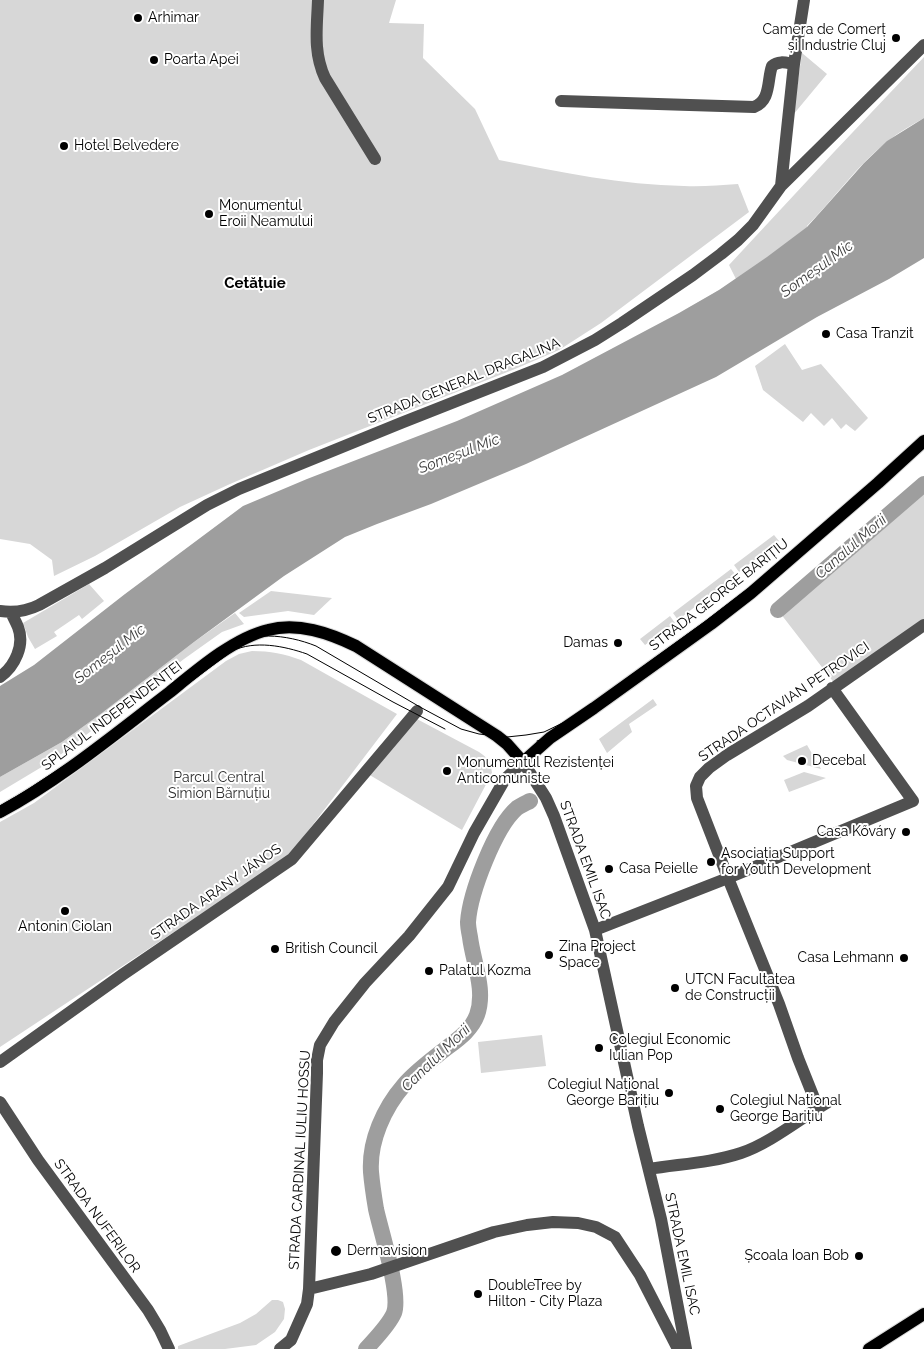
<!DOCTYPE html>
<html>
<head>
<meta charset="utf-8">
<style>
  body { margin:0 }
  canvas { display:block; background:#fff }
</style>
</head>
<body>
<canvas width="924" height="1349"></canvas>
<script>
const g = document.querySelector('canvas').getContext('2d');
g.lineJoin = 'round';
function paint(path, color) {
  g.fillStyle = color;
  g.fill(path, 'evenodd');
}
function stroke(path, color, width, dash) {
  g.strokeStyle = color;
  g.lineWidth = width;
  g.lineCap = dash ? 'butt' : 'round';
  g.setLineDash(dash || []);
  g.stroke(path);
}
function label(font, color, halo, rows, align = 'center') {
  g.font = font + ' Raleway,sans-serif';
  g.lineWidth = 4;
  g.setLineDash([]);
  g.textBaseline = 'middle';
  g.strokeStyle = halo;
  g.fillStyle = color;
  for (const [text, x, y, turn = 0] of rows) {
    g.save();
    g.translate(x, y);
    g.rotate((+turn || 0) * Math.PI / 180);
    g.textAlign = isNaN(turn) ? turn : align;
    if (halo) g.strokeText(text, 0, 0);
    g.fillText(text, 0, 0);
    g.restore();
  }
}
paint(new Path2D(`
  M 0,0 L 396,0 L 389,23 L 424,24 L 423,58 L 475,109 L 499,160 C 561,172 622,185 684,186 C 702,187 720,185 738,184 L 749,212 L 601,323 L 559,350 L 515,369 L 309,450 L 230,484 L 180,507 L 95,556 L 54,576 L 52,560 L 30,544 L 0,539 Z
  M 802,53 L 827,74 L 793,115 Z
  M 924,57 L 924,118 C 912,125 899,132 888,141 C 857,165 834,199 807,226 L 809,244 L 619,345 C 658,324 699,304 736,279 L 729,265 L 834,152 Z
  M 785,344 L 802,370 L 821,364 L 868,418 L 855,431 L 846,424 L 841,429 L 832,418 L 824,426 L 811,413 L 803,422 L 763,390 L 755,366 Z
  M 924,487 L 924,624 L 835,684 L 777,609 Z
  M 774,535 L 779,541 L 739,572 L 734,565 Z
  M 731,569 L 736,575 L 678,620 L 673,613 Z
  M 89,584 L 104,601 L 82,619 L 79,615 L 54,632 L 57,636 L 35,649 L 28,637 L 23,623 Z
  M 271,591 L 332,598 L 314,615 L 288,611 L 244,617 L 239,613 Z
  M 235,613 L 244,624 L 222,632 L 184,659 L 55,759 L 0,792 L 0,777 L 62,742 L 102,713 L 194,642 Z
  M 670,616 L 675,623 L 645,645 L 640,639 Z
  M 252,651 C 270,651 285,654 301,660 L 397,714 L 289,856 L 0,1047 L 0,822 L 34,803 L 226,661 L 239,654 Z
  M 653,699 L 657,705 L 629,724 L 632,732 L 607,753 L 599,739 Z
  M 415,718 L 479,752 C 488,758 491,762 492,773 L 462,830 L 368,774 Z
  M 807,745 L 821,769 L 787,760 L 783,756 Z
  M 804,772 L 826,778 L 789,792 L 784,780 Z
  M 542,1035 L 546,1066 L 481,1073 L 478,1042 Z
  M 272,1300 L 278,1300 L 283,1302 L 285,1309 L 284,1319 L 275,1332 L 256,1345 L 225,1349 L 178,1349 L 178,1346 L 240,1323 L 256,1314 Z`), '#d7d7d7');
paint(new Path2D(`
  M 924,118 L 924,258 L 889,279 L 817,317 L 716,377 L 526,464 L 431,504 L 377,524 L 345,537 L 284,576 L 194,642 L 102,713 L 62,742 L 0,777 L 0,686 L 34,665 L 125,594 L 243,506 L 307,479 L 457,421 L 562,375 L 679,313 L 719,290 L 767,257 L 807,227 L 825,207 L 864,163 L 887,141 Z`), '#9e9e9e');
stroke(new Path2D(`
  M 778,610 L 924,484
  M 366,1349 C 375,1339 389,1325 394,1313 C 401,1294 381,1232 376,1209 C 374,1197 372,1184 371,1172 C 369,1141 384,1108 404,1085 C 415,1072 430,1061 444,1050 C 457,1040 471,1031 477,1015 C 486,990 473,962 470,937 C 469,932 468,926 468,922 C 470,893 495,827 517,808 C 521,805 526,803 530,801`), '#9e9e9e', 16);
const major = new Path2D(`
  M 0,812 C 61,779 115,734 170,692 C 197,670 234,638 268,630 C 298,622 329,633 356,646 L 497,736 L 507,744 L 523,762 L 550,738 L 594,708 L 711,624 L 751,593 L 878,483 L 924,441
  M 869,1349 L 924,1314`);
stroke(major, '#dbdbdb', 14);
stroke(new Path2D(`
  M 318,0 C 317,28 313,52 325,78 L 375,159
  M 561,101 L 754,107 C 771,101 767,80 772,66 C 779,60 787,63 794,64
  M 781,186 L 794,64 L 804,0
  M 0,611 C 14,613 27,611 39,605 L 105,568 L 207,505 L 239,489 L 401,423 L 543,367 L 595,340 L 622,323 L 693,275 L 721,254 L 738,240 L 753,225 L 781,186 L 924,45
  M 0,677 C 15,666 25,645 18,627 C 16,622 13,617 11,612
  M 595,930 L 728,878 L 913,801 L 832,688
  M 0,1062 L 122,975 L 292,859 L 417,711
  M 0,1102 L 38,1160 L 148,1310 L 160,1330 L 169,1349
  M 818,1108 L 798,1058 L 779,1004 L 728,878 L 697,798 L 696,786 L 700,777 L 709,768 L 727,755 L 808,706 L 924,625
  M 649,1169 C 679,1164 711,1163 741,1153 C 769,1144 801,1118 828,1102
  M 309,1289 L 371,1274 L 494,1232 L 527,1225 L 553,1222 L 578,1223 L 596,1227 L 615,1237 L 640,1275 L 678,1349
  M 280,1349 L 291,1340 L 307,1304 L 309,1289 L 317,1073 L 317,1060 L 320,1045 L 334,1022 L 365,983 L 409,936 L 448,887 L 474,833 L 505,779 L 523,762 L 546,798 L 554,816 L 595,930 L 638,1126 L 661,1219 L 686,1349`), '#505050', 12);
stroke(major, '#000', 12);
stroke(new Path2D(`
  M 537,741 L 559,734 L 577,724 L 758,592 L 879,487 L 915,453
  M 0,806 L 24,792 L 82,754 L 222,647 C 251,631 286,634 316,646 L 420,707 L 461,729 L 479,734 L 507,737 L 526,735 L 544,732 L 571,719 L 703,623 L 761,579 L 872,483 L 924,435
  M 0,818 L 44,791 L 232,651 C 255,640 284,646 307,654 L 393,702 L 445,729`), '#000', 1);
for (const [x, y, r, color] of [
  [138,18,5,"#000"],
  [896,38,5,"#000"],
  [154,60,5,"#000"],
  [64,146,5,"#000"],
  [209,214,5,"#000"],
  [826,334,5,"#000"],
  [618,643,5,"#000"],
  [802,761,5,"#000"],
  [447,771,5,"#000"],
  [906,832,5,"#000"],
  [711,862,5,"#000"],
  [609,869,5,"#000"],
  [65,911,5,"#000"],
  [275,949,5,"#000"],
  [549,955,5,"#000"],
  [904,958,5,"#000"],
  [429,971,5,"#000"],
  [675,988,5,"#000"],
  [599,1048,5,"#000"],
  [669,1093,5,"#000"],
  [720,1109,5,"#000"],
  [336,1251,6,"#000"],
  [859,1256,5,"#000"],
  [478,1294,5,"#000"]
]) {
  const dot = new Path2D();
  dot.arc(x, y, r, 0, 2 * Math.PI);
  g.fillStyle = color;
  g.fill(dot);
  stroke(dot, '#fff', 2);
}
label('14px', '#000', '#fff', [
  ["Arhimar",148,18],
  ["Camera de Comerț",886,30,"right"],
  ["și Industrie Cluj",886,46,"right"],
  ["Poarta Apei",164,60],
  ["Hotel Belvedere",74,146],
  ["Monumentul",219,206],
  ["Eroii Neamului",219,222],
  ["Casa Tranzit",836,334],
  ["Damas",608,643,"right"],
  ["Decebal",812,761],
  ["Monumentul Rezistenței",457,763],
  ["Anticomuniste",457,779],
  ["Casa Kőváry",896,832,"right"],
  ["Asociația Support",721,854],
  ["for Youth Development",721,870],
  ["Casa Peielle",619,869],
  ["Antonin Ciolan",65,927,"center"],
  ["Zina Project",559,947],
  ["Space",559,963],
  ["British Council",285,949],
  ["Casa Lehmann",894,958,"right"],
  ["Palatul Kozma",439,971],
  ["UTCN Facultatea",685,980],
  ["de Construcții",685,996],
  ["Colegiul Economic",609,1040],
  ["Iulian Pop",609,1056],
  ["Colegiul Național",659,1085,"right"],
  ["George Barițiu",659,1101,"right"],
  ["Colegiul National",730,1101],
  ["George Barițiu",730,1117],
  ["Dermavision",347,1251],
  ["Școala Ioan Bob",849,1256,"right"],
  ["DoubleTree by",488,1286],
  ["Hilton - City Plaza",488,1302]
], 'left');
label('14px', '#000', '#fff', [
  ["STRADA GENERAL DRAGALINA",464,381,-22],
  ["STRADA GEORGE BARIȚIU",719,595,-38],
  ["STRADA OCTAVIAN PETROVICI",784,702,-34],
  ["SPLAIUL INDEPENDENȚEI",112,716,-37],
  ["STRADA EMIL ISAC",585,860,70],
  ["STRADA ARANY JÁNOS",216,892,-35],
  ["STRADA CARDINAL IULIU HOSSU",300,1160,-87],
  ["STRADA NUFERILOR",97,1216,54],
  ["STRADA EMIL ISAC",682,1254,78]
]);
label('14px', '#2e2e2e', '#fff', [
  ["Parcul Central",219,778],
  ["Simion Bărnuțiu",219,794]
]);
label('italic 15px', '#3f3f3f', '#fff', [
  ["Someșul Mic",817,269,-36],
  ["Someșul Mic",459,454,-21],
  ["Canalul Morii",851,547,-41],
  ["Someșul Mic",110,654,-38],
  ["Canalul Morii",436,1058,-44]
]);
label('bold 15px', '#000', '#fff', [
  ["Cetățuie",255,283]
]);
</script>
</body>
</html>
